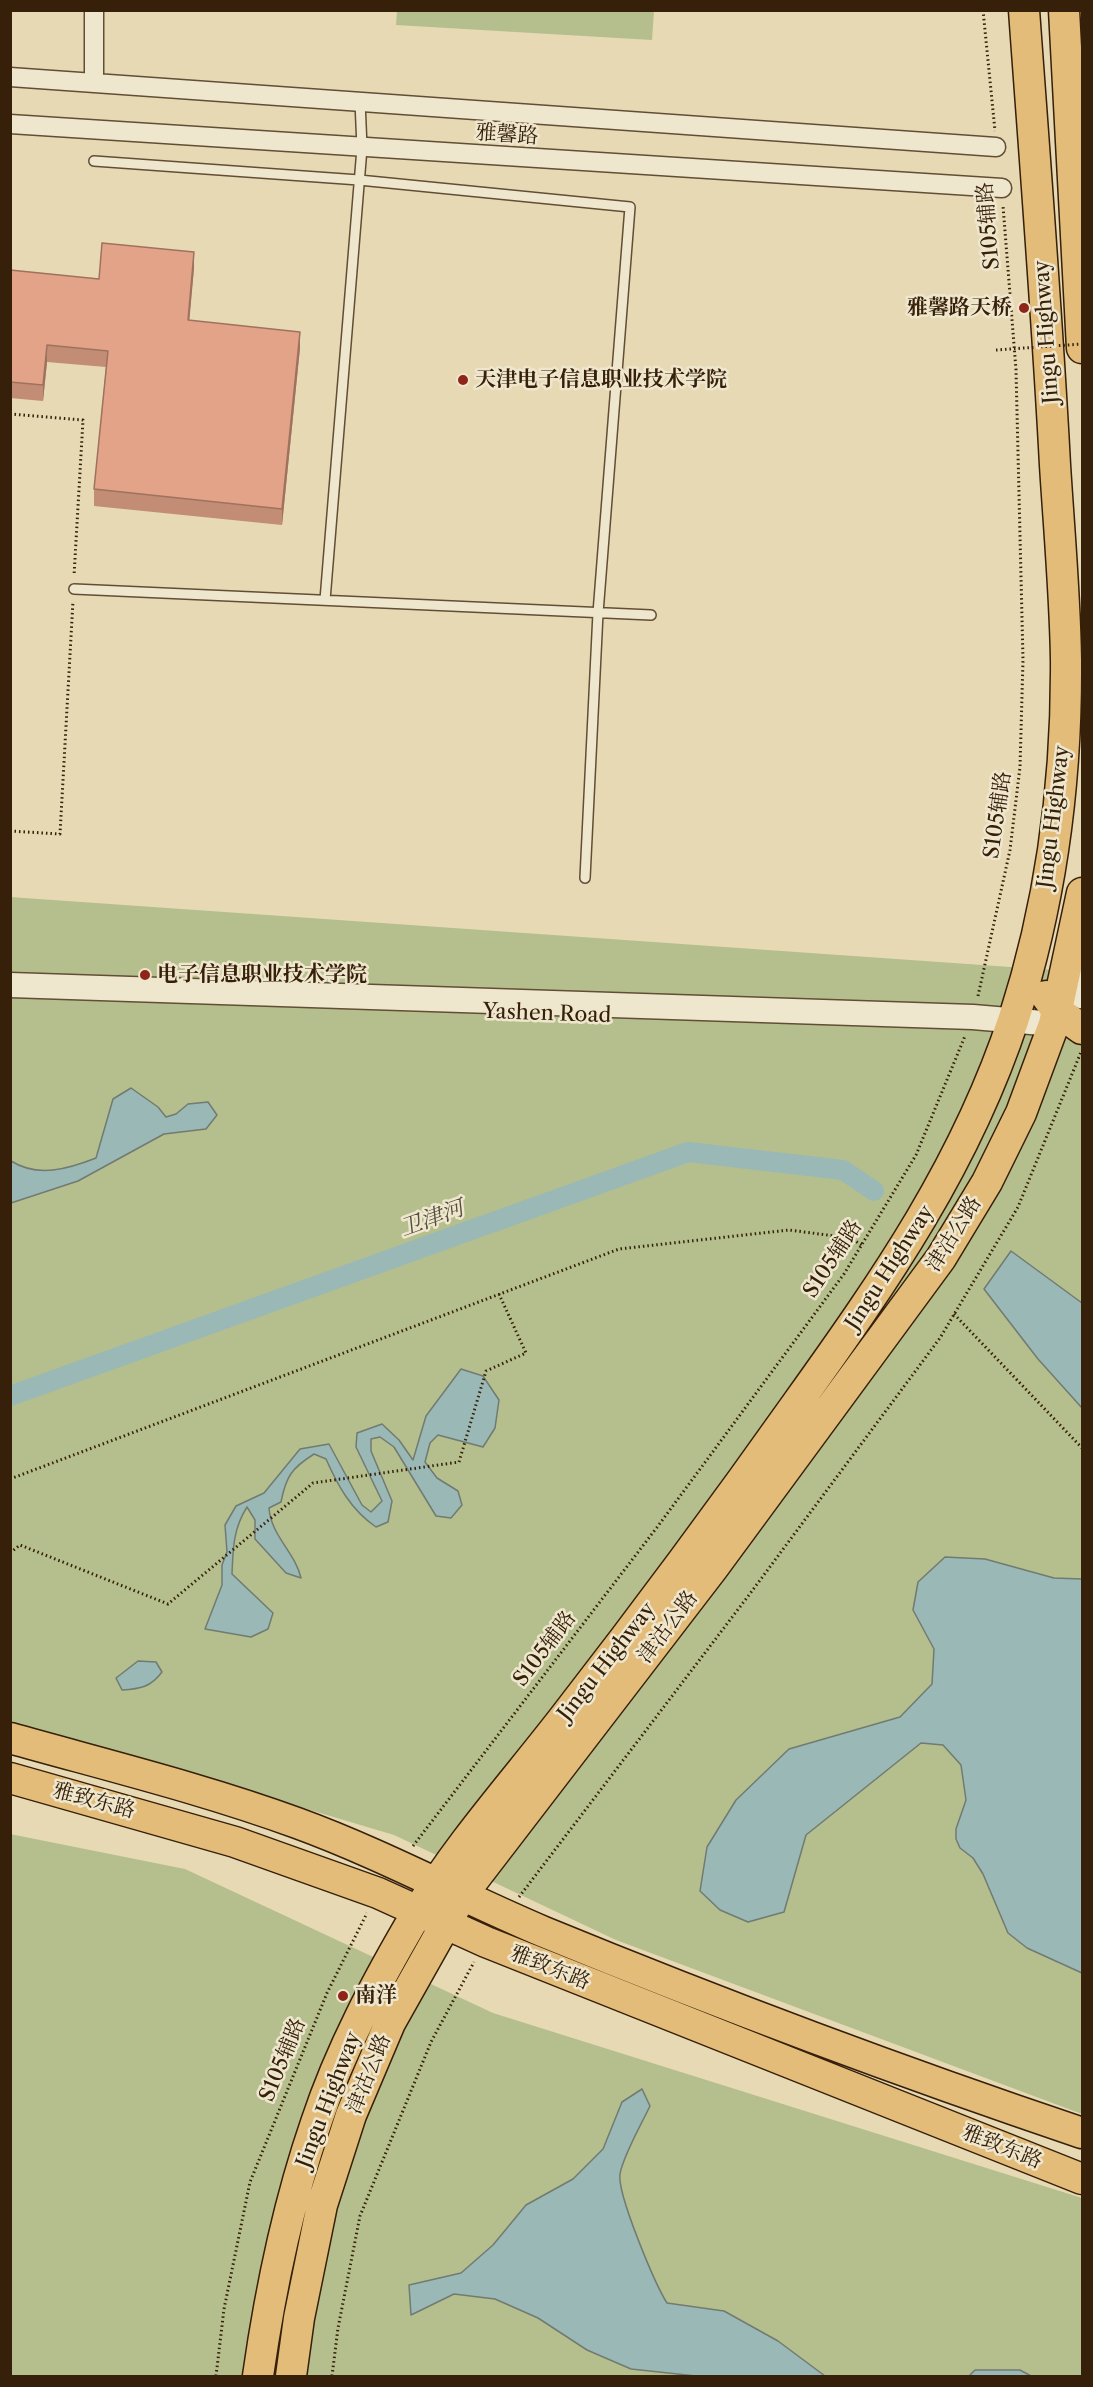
<!DOCTYPE html>
<html>
<head>
<meta charset="utf-8">
<style>
  body { margin:0 }
  #map { position:relative; width:1093px; height:2387px; overflow:hidden; background:#e6d9b4; font-family:"Libre Caslon Text",serif }
  canvas { display:block }
  .frame { position:absolute; inset:0; border:12px solid #362009; pointer-events:none }
</style>
</head>
<body>
<div id="map">
<canvas width="1093" height="2387"></canvas>
<div class="frame"></div>
</div>
<script>
const g = document.querySelector('canvas').getContext('2d');
g.lineJoin = 'round';
function paint(path, color) {
  g.fillStyle = color;
  g.fill(path, 'evenodd');
}
function stroke(path, color, width, dash) {
  g.strokeStyle = color;
  g.lineWidth = width;
  g.lineCap = dash ? 'butt' : 'round';
  g.setLineDash(dash || []);
  g.stroke(path);
}
function label(font, color, halo, rows, align = 'center') {
  g.font = font + ' "Libre Caslon Text","Noto Serif SC",serif';
  g.lineWidth = 5;
  g.setLineDash([]);
  g.textBaseline = 'middle';
  g.strokeStyle = halo;
  g.fillStyle = color;
  for (const [text, x, y, turn = 0] of rows) {
    g.save();
    g.translate(x, y);
    g.rotate((+turn || 0) * Math.PI / 180);
    g.textAlign = isNaN(turn) ? turn : align;
    if (halo) g.strokeText(text, 0, 0);
    g.fillText(text, 0, 0);
    g.restore();
  }
}
paint(new Path2D(`
  M 397,11 L 654,11 L 652,40 L 396,25 Z
  M 10,897 L 1082,972 L 1082,2114 L 616,1940 L 394,1835 L 45,1731 L 11,1724 Z
  M 10,1834 L 185,1869 L 493,2013 L 1082,2198 L 1082,2376 L 11,2376 Z`), '#b5bf8d');
const water = new Path2D(`
  M 131,1088 L 158,1107 L 166,1117 L 176,1114 L 188,1104 L 208,1102 L 217,1115 L 206,1129 L 164,1134 L 78,1181 L 11,1203 L 11,1161 C 38,1178 68,1169 96,1158 L 113,1099 Z
  M 1011,1251 L 1082,1303 L 1082,1408 L 1038,1359 L 984,1289 Z
  M 461,1369 L 483,1376 L 499,1400 L 495,1428 L 483,1447 L 438,1435 L 430,1443 L 425,1462 L 437,1478 L 458,1491 L 462,1505 L 451,1518 L 436,1516 L 394,1447 L 380,1437 L 371,1439 L 371,1451 L 392,1501 L 388,1522 L 376,1527 C 351,1510 338,1486 326,1459 L 314,1454 C 292,1468 286,1476 281,1502 L 269,1508 C 271,1536 295,1552 301,1578 L 286,1573 L 255,1539 L 255,1520 L 247,1507 C 233,1529 233,1549 232,1574 L 273,1613 L 268,1629 L 251,1637 L 205,1629 L 222,1585 L 222,1565 L 227,1552 L 225,1525 L 236,1506 L 264,1493 L 300,1449 L 329,1444 L 362,1505 L 371,1512 L 382,1501 L 356,1447 L 357,1433 L 382,1424 L 399,1440 L 413,1460 L 426,1416 Z
  M 945,1557 L 985,1559 L 1054,1578 L 1082,1579 L 1082,1973 L 1027,1948 L 1008,1933 L 983,1874 L 973,1858 L 960,1848 L 956,1839 L 956,1829 L 966,1800 L 961,1765 L 943,1745 L 921,1743 L 806,1835 L 784,1912 L 748,1922 L 720,1910 L 700,1891 L 707,1847 L 736,1800 L 789,1749 L 900,1717 L 932,1684 L 934,1649 L 913,1610 L 918,1582 Z
  M 138,1661 L 156,1662 L 162,1672 C 151,1687 140,1689 122,1690 L 116,1678 Z
  M 642,2089 L 650,2106 C 642,2123 623,2156 620,2174 C 617,2194 655,2284 667,2303 L 724,2311 L 778,2341 L 825,2376 L 696,2376 L 631,2369 L 587,2350 L 538,2318 L 495,2299 L 454,2294 L 411,2315 L 409,2285 L 461,2273 L 493,2245 L 526,2205 L 573,2179 L 603,2149 L 622,2102 Z
  M 975,2370 L 1020,2370 L 1031,2376 L 969,2376 Z`);
paint(water, '#99b8b6');
stroke(water, '#717b71', 1.5);
stroke(new Path2D(`
  M 10,1396 L 688,1152 L 843,1170 L 874,1191`), '#99b8b6', 20);
const service = new Path2D(`
  M 94,161 L 359,180 L 630,207 L 598,613 L 585,878
  M 74,589 L 651,615
  M 325,600 L 362,148 L 360,101`);
const minor = new Path2D(`
  M 94,10 L 94,83
  M 10,77 L 996,147
  M 10,124 L 1002,188`);
const tertiary = new Path2D(`
  M 10,985 L 973,1017 L 1054,1024`);
const secondary = new Path2D(`
  M 1070,954 L 1082,995`);
const primary = new Path2D(`
  M 1064,10 L 1082,348
  M 1046,996 L 1057,1011 L 1082,1029
  M 10,1738 C 106,1765 204,1789 297,1823 C 382,1854 461,1897 544,1932 C 722,2005 901,2072 1082,2133
  M 10,1778 L 235,1842 L 378,1893 L 486,1942 L 1082,2179
  M 258,2376 C 270,2292 288,2204 316,2123 C 340,2050 378,1979 417,1913 C 459,1843 516,1780 566,1715 C 646,1612 723,1508 798,1402 C 886,1279 966,1164 1014,1018 C 1051,903 1067,781 1066,659 C 1065,595 1059,529 1055,465 C 1047,313 1035,162 1024,10
  M 291,2376 L 299,2318 L 322,2205 L 351,2115 L 390,2023 L 462,1895 L 713,1568 L 941,1258 L 987,1182 L 1021,1113 L 1054,1024 L 1082,893`);
stroke(service, '#624e34', 12);
stroke(minor, '#624e34', 21);
stroke(tertiary, '#624e34', 27);
stroke(secondary, '#362009', 30);
stroke(primary, '#362009', 33);
stroke(new Path2D(`
  M 983,10 L 995,131
  M 10,414 L 83,420 L 74,576
  M 10,831 L 60,834 L 73,601
  M 978,996 L 1010,850 L 1020,767 L 1023,660 L 1016,370 L 1003,206
  M 954,1314 L 1082,1448
  M 10,1479 L 619,1249 L 789,1230 L 850,1238 L 862,1245
  M 10,1553 L 20,1545 L 168,1604 L 313,1483 L 459,1462 L 486,1371 L 526,1353 L 499,1294
  M 413,1846 L 658,1526 L 844,1274 L 916,1155 L 965,1036
  M 519,1897 L 749,1595 L 940,1338 L 1018,1207 L 1081,1052
  M 216,2376 L 224,2309 L 250,2182 L 327,1993 L 367,1913
  M 332,2376 L 338,2328 L 360,2216 L 431,2042 L 474,1962`), '#362009', 3, [1.5, 3]);
stroke(service, '#efe6ce', 9);
stroke(minor, '#efe6ce', 18);
stroke(tertiary, '#efe6ce', 24);
stroke(secondary, '#efe6ce', 27);
stroke(primary, '#e3bc7a', 30);
stroke(new Path2D(`
  M 996,350 L 1082,344`), '#362009', 3, [1.5, 3]);
paint(new Path2D(`
  M 194,268 L 189,320 L 300,348 L 282,525 L 94,506 L 94,489 L 106,367 L 47,362 L 43,401 L 10,398 L 10,270 L 99,279 Z`), '#c38c75');
paint(new Path2D(`
  M 194,252 L 194,268 L 188,336 L 188,320 Z
  M 300,332 L 300,348 L 282,525 L 282,509 Z
  M 47,345 L 47,362 L 43,401 L 43,385 Z`), '#9f725f');
const building = new Path2D(`
  M 102,243 L 194,252 L 188,320 L 300,332 L 282,509 L 94,489 L 108,351 L 47,345 L 43,385 L 10,382 L 10,270 L 99,279 Z`);
paint(building, '#e3a388');
stroke(building, '#9f725f', 1.5);
for (const [x, y, r, color] of [
  [1024,308,6,"#8f2418"],
  [463,380,6,"#8f2418"],
  [145,975,6,"#8f2418"],
  [343,1996,6,"#8f2418"]
]) {
  const dot = new Path2D();
  dot.arc(x, y, r, 0, 2 * Math.PI);
  g.fillStyle = color;
  g.fill(dot);
  stroke(dot, '#efe6ce', 2);
}
label('21px', '#362009', '#efe6ce', [
  ["雅馨路",507,135,4],
  ["S105辅路",989,226,-95],
  ["Jingu Highway",1047,332,-94],
  ["S105辅路",998,815,-82],
  ["Jingu Highway",1054,817,-83],
  ["Yashen Road",547,1014,2],
  ["津沽公路",954,1234,-58],
  ["S105辅路",833,1259,-57],
  ["Jingu Highway",890,1268,-57],
  ["津沽公路",668,1627,-53],
  ["S105辅路",545,1649,-53],
  ["Jingu Highway",607,1662,-52],
  ["雅致东路",94,1801,15],
  ["雅致东路",550,1968,22],
  ["S105辅路",283,2060,-68],
  ["津沽公路",369,2074,-68],
  ["Jingu Highway",329,2100,-69],
  ["雅致东路",1002,2147,22]
]);
label('bold 21px', '#362009', '#efe6ce', [
  ["雅馨路天桥",1012,308,"right"],
  ["天津电子信息职业技术学院",475,380],
  ["电子信息职业技术学院",157,975],
  ["南洋",355,1996]
], 'left');
label('italic 22px', '#544e3d', '#efe6ce', [
  ["卫津河",432,1219,-20]
]);
</script>
</body>
</html>
